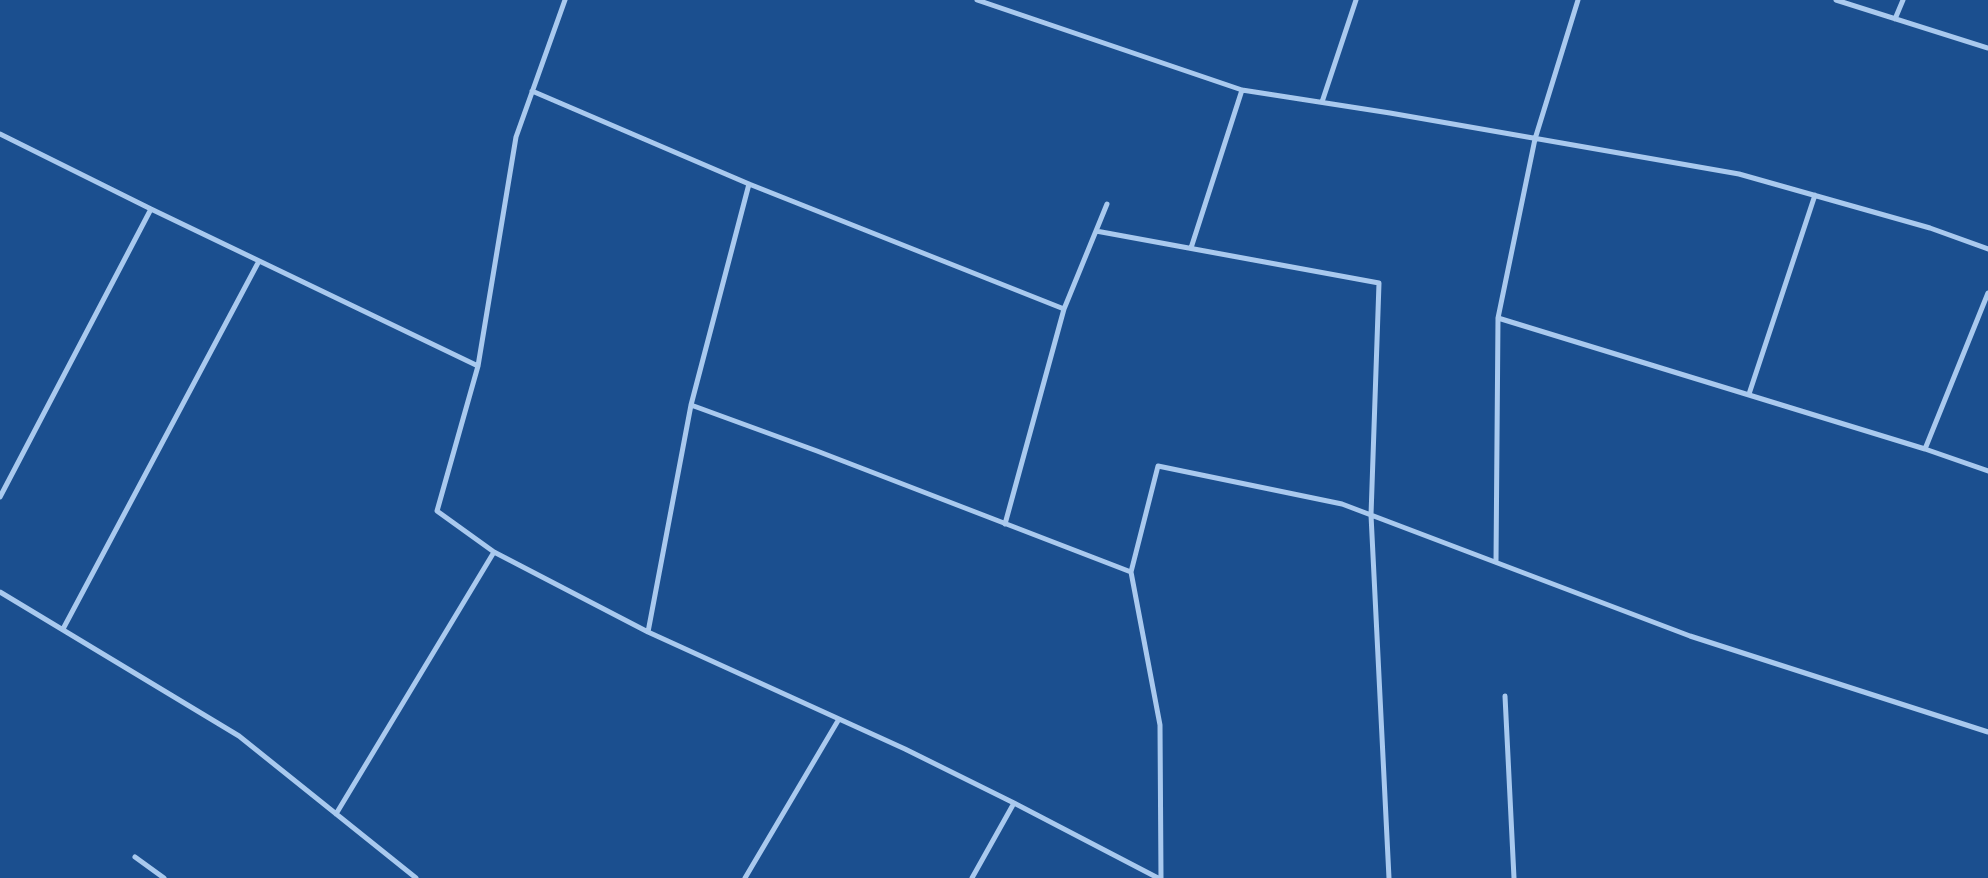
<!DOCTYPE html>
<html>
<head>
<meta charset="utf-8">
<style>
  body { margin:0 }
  canvas { display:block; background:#1b4f8f }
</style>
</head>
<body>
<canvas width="1988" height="878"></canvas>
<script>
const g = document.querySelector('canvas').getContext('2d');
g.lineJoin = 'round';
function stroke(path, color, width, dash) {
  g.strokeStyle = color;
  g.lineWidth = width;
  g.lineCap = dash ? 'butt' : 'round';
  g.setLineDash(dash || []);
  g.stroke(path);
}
stroke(new Path2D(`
  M 977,0 L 1242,90 L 1390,113 L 1739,174 L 1930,228 L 1988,249
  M 1836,0 L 1988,48
  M 1895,19 L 1903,0
  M 532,91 L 749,184 L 1064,309
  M 1322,102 L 1356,0
  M 0,134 L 151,209 L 478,366
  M 1096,231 L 1379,283 L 1371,515 L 1389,878
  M 1191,248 L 1242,90
  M 1498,318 L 1925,449 L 1988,471
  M 1749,394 L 1815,195
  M 691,405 L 817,451 L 1131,572 L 1158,466 L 1342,504 L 1690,636 L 1988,732
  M 1925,449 L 1988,293
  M 0,497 L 151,209
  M 1005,524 L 1064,309 L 1107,204
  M 494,552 L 648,632 L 905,749 L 1014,803 L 1158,878
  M 1496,562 L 1498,318 L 1535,139 L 1578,0
  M 1131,572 L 1160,725 L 1161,878
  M 0,592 L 239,736 L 416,878
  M 63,629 L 259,261
  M 648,632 L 691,405 L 749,184
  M 1505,696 L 1514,878
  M 336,814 L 494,552 L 437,511 L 478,366 L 516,137 L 565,0
  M 135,857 L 164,878
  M 745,878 L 839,719
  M 972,878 L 1014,803`), '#a9c9ee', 5);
</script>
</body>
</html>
